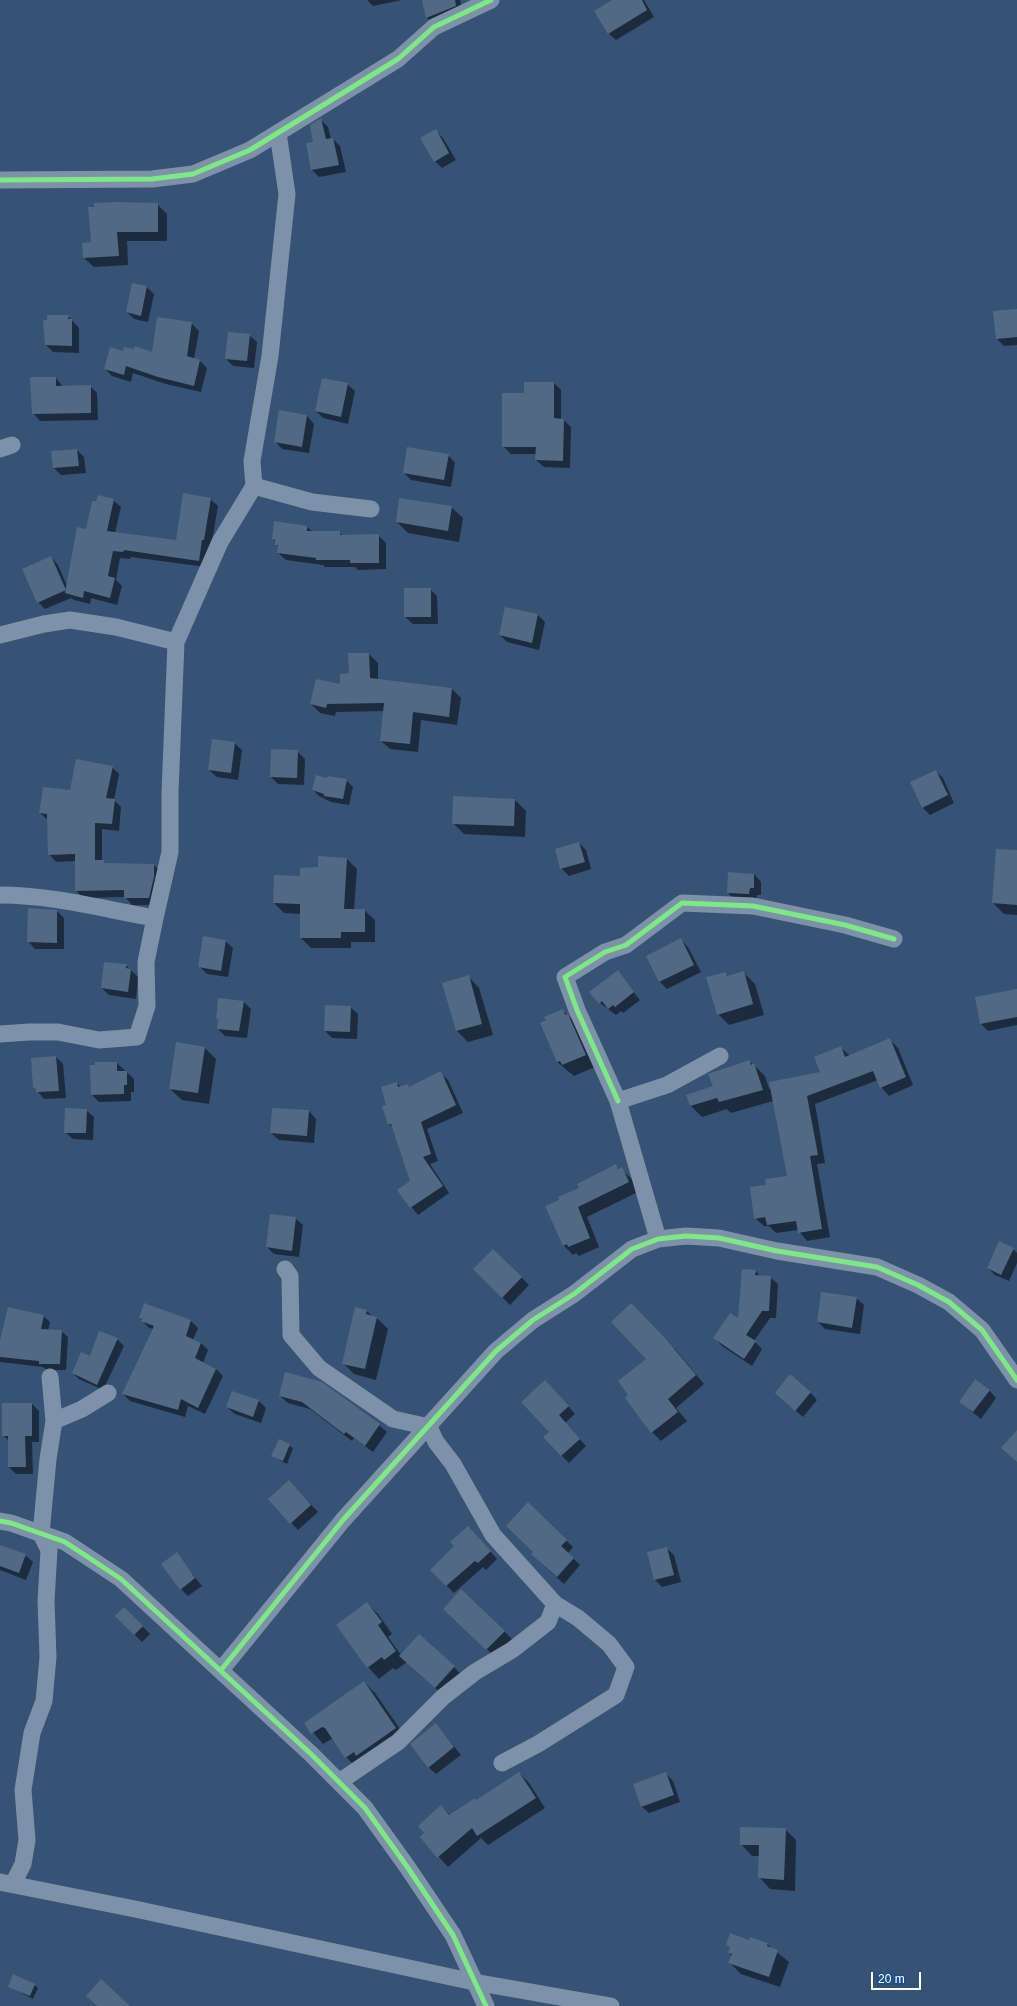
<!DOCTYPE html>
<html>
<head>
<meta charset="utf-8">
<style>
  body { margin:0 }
  #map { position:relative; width:1017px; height:2006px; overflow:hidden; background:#365274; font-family:Arial,sans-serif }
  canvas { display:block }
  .scale { position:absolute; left:871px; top:1972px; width:50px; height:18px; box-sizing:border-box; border:2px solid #fff; border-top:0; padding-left:5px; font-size:12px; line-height:14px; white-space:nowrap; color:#fff; -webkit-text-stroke:3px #1b4f8f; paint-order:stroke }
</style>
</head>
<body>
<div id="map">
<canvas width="1017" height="2006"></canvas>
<div class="scale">20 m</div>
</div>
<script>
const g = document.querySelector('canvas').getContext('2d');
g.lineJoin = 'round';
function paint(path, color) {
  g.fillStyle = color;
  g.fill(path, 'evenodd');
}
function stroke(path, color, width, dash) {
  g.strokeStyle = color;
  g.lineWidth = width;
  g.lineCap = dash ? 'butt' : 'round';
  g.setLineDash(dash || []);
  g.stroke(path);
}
paint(new Path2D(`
  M 367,0 L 402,0 L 373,6 Z
  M 423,0 L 460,0 L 463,13 L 435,25 L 427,18 Z
  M 614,0 L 644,0 L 654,17 L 616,40 L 608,33 Z
  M 321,120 L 328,127 L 331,139 L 333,139 L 340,146 L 346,172 L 319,177 L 312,170 L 307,144 L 314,143 Z
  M 435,130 L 443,138 L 456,160 L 442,168 L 435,161 Z
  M 157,204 L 167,214 L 167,241 L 127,241 L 128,265 L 94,267 L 84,258 L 92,243 Z
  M 133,284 L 147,287 L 154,294 L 148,322 L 134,319 L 127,312 Z
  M 1017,310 L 1017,345 L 1004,346 L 997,339 Z
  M 68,316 L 79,328 L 79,353 L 53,352 L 46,345 Z
  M 191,323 L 199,331 L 194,359 L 200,361 L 207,368 L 201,392 L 166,384 L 133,373 L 131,382 L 112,376 L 105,369 L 124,352 L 135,351 L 153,353 Z
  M 249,335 L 257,342 L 254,368 L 233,366 L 226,359 Z
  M 56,378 L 63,387 L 90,386 L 97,393 L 98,420 L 40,421 L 33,413 Z
  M 554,383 L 561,390 L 561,419 L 564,420 L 571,427 L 570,468 L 544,467 L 536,460 L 536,454 L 511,454 L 503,446 L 525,394 Z
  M 347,384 L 355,391 L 348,424 L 323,418 L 316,411 Z
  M 307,416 L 314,424 L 309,453 L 282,449 L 275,441 Z
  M 77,450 L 84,457 L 86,473 L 61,475 L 54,468 L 52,452 Z
  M 448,455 L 455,463 L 451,487 L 411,480 L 404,473 Z
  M 210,499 L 218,506 L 211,547 L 206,567 L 131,557 L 130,559 L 120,558 L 116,580 L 122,586 L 117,605 L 91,598 L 90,604 L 74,600 L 71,598 L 45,609 L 38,602 L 51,557 L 58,565 L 67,586 L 87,530 L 113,500 L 121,507 L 115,533 L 177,541 Z
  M 451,507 L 463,518 L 459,542 L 408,533 L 397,522 Z
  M 307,527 L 313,532 L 339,532 L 343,536 L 378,535 L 386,543 L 386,569 L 358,570 L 355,567 L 325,567 L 323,565 L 286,560 L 278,553 L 279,548 L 273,539 Z
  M 430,589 L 437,596 L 438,624 L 413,624 L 405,617 Z
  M 506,608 L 538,615 L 545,622 L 539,650 L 507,642 L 500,635 Z
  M 369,654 L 378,663 L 378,680 L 452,689 L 461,698 L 457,725 L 421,720 L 418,752 L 390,749 L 381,741 L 384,711 L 336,712 L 335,716 L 320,713 L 311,704 L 341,685 Z
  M 234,743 L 242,750 L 238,780 L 217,777 L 209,770 Z
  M 297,751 L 305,759 L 304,785 L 278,784 L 271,777 Z
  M 112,767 L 119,774 L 114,800 L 121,807 L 119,831 L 102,829 L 102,861 L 106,864 L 154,865 L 161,873 L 156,905 L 132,905 L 125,897 L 84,898 L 76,891 L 76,861 L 56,862 L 49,854 L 48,820 L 40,813 Z
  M 936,771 L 943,778 L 954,803 L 930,815 L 922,807 Z
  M 328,779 L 346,780 L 353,787 L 349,805 L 331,802 L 319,796 L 313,790 Z
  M 515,800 L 526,811 L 525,837 L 464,834 L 453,823 Z
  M 579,843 L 586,850 L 591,869 L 569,876 L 561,868 Z
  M 1017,851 L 1017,915 L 1004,914 L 993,903 Z
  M 347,859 L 357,869 L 354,910 L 364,910 L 375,920 L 375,942 L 351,942 L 351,948 L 311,948 L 301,938 L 301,914 L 284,913 L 274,903 L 301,877 L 319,868 Z
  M 754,874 L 761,882 L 761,895 L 757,895 L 756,901 L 735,900 L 728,893 Z
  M 29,909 L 57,911 L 64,918 L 64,949 L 35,949 L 28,941 Z
  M 681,940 L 688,947 L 701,972 L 667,989 L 659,981 Z
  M 225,941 L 233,948 L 228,977 L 207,974 L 199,966 Z
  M 126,965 L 138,977 L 136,999 L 109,995 L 102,988 Z
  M 617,972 L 640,1000 L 623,1013 L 621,1011 L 616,1015 L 600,1003 Z
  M 743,972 L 755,984 L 764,1015 L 729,1025 L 718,1014 L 725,973 L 729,977 Z
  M 468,976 L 479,988 L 493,1035 L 468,1042 L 457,1031 L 444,983 Z
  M 1017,990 L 1017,1025 L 988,1031 L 981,1024 Z
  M 244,1002 L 251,1009 L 247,1038 L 225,1036 L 218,1029 L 219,1021 L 217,1019 Z
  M 350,1007 L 358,1014 L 357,1039 L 332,1038 L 325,1031 Z
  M 562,1010 L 579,1026 L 597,1066 L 574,1076 L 557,1062 Z
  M 890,1040 L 898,1048 L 913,1085 L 889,1096 L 881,1087 L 878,1080 L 815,1104 L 825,1163 L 817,1164 L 830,1237 L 807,1241 L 798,1230 L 776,1233 L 769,1226 L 764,1226 L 755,1218 L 767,1186 L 788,1177 L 773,1101 L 731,1113 L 727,1109 L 702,1117 L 691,1106 L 688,1095 L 714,1087 L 750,1061 L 765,1076 L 769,1089 L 821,1073 L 841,1048 L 850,1056 Z
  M 177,1043 L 205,1048 L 216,1059 L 209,1104 L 182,1100 L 170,1089 Z
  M 56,1057 L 63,1064 L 66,1098 L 44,1099 L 34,1087 Z
  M 117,1063 L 134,1079 L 134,1092 L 131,1092 L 131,1101 L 99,1102 L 92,1095 Z
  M 440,1073 L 448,1080 L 463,1113 L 427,1129 L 438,1161 L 430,1164 L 449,1193 L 418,1215 L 398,1190 L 411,1181 L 393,1128 L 389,1124 L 388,1105 L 397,1083 L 401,1087 L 407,1085 L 410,1087 Z
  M 86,1110 L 94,1117 L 93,1140 L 73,1139 L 65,1132 Z
  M 309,1111 L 316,1119 L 314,1143 L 279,1140 L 271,1133 Z
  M 616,1166 L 631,1178 L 638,1192 L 587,1217 L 599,1247 L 579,1256 L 576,1253 L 573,1255 L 563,1245 L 560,1201 Z
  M 295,1218 L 303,1225 L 299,1257 L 274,1254 L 267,1247 Z
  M 1013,1249 L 1017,1253 L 1017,1263 L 1009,1281 L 995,1275 L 988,1268 Z
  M 493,1250 L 529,1285 L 510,1305 L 474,1269 Z
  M 756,1271 L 760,1276 L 770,1277 L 778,1284 L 776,1318 L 770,1318 L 754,1341 L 762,1349 L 752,1366 L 722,1346 L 715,1338 L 739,1320 Z
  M 856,1298 L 864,1305 L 860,1334 L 825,1329 L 818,1322 Z
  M 367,1311 L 372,1316 L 377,1318 L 388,1329 L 376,1380 L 354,1374 L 343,1363 Z
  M 43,1316 L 50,1322 L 48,1331 L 61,1331 L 68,1337 L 66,1370 L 47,1370 L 43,1367 L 0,1362 L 0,1341 Z
  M 140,1318 L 191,1321 L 198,1328 L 193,1340 L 201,1343 L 208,1350 L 203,1363 L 216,1369 L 223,1376 L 205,1414 L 188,1406 L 185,1417 L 130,1401 L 123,1394 L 153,1329 L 149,1328 Z
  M 99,1332 L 117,1339 L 124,1346 L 103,1390 L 79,1379 L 73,1373 L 91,1357 Z
  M 674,1348 L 704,1384 L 676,1408 L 687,1421 L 661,1441 L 652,1432 Z
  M 321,1383 L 379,1425 L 387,1432 L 373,1452 L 354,1438 L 352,1441 L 310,1409 L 288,1403 L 280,1396 Z
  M 552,1388 L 575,1414 L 565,1423 L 586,1446 L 569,1463 L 561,1455 L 550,1432 Z
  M 989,1390 L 996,1398 L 981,1419 L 960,1402 Z
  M 232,1392 L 259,1401 L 266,1408 L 261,1423 L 235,1414 L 227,1407 Z
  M 810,1392 L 817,1400 L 803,1417 L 776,1393 Z
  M 32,1404 L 39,1411 L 39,1442 L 32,1442 L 33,1474 L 16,1474 L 9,1467 L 9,1441 L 3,1435 Z
  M 279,1440 L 293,1448 L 287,1464 L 273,1456 Z
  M 296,1489 L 318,1512 L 298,1530 L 270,1500 Z
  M 528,1504 L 573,1547 L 568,1553 L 580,1565 L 564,1584 L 539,1561 L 534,1552 Z
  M 475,1534 L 497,1559 L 486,1570 L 483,1567 L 454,1593 L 431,1570 Z
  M 0,1546 L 25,1555 L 33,1562 L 26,1580 L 0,1570 Z
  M 666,1548 L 674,1555 L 681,1582 L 662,1587 L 655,1580 L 648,1552 Z
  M 176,1554 L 202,1586 L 188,1596 L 181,1589 Z
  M 367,1603 L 378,1614 L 392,1634 L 388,1637 L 401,1655 L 454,1667 L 465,1678 L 447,1699 L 407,1662 L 396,1670 L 393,1668 L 379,1679 L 368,1667 Z
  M 124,1608 L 150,1634 L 142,1642 L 116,1616 Z
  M 456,1620 L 504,1631 L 515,1642 L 498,1660 Z
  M 364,1682 L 375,1693 L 407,1739 L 357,1768 L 346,1757 L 333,1738 L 323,1744 L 305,1723 Z
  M 436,1724 L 461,1755 L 436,1774 L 428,1767 Z
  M 519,1773 L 529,1783 L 545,1808 L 488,1845 L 481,1838 L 448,1867 L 421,1837 L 425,1833 L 441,1806 L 450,1815 L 476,1801 Z
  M 665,1773 L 673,1781 L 680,1802 L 649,1813 L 641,1806 Z
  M 785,1829 L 796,1840 L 795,1891 L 770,1889 L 759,1877 L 759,1856 L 752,1856 L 741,1844 Z
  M 750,1941 L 767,1944 L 789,1962 L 780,1987 L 741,1974 L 730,1963 L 732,1956 L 729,1953 L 731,1948 L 728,1945 Z
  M 34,1985 L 38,1988 L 33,1999 L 9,1986 Z`), '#0007');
paint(new Path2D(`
  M 422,0 L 455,0 L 456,6 L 426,18 Z
  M 612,0 L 642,0 L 647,10 L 608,34 L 594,11 Z
  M 321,118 L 326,139 L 333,138 L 339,165 L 311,170 L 306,143 L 313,142 L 310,125 Z
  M 436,129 L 449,153 L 434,162 L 420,138 Z
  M 116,202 L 158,203 L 158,232 L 117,232 L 119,256 L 83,258 L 82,243 L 91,242 L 88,207 L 94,207 L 94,203 Z
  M 132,283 L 147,286 L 141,316 L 126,312 Z
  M 1017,309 L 1017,337 L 996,339 L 993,311 Z
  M 47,315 L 69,315 L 68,319 L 72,319 L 72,346 L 45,345 L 43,320 L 47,320 Z
  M 157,317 L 192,322 L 187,356 L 200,360 L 194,386 L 158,377 L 126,366 L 124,375 L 104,369 L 110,347 L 123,351 L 124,347 L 134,349 L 135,346 L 152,352 Z
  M 228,332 L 250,334 L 247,361 L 225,359 Z
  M 30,377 L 56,377 L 56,386 L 91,385 L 91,413 L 32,414 Z
  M 322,378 L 348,383 L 341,417 L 315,411 Z
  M 524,382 L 554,382 L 554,418 L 564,419 L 563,461 L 535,460 L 536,447 L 502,447 L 502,393 L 524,393 Z
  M 279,410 L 307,415 L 302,447 L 274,442 Z
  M 407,447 L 449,454 L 444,480 L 403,473 Z
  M 77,449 L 79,466 L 53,468 L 51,451 Z
  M 183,493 L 211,498 L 204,540 L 202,540 L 199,561 L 124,550 L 123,552 L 113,551 L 108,576 L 115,578 L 110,598 L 84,591 L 83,598 L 65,593 L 77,527 L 86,529 L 92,501 L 96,501 L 98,495 L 114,499 L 107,531 L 176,540 Z
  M 399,498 L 452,506 L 448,531 L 396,522 Z
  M 274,521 L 307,526 L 307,531 L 340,531 L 340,535 L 379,534 L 379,563 L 350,563 L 350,560 L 316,560 L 316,558 L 277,553 L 278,545 L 275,545 L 275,540 L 272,539 Z
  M 51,556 L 66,590 L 37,603 L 22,569 Z
  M 404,588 L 431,588 L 431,617 L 404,617 Z
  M 505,607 L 538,614 L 532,643 L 499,635 Z
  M 348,653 L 369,653 L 370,678 L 452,688 L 449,717 L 413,712 L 410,744 L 380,741 L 384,703 L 327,704 L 326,708 L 310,704 L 316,679 L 340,684 L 340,674 L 349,673 Z
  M 212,739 L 235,742 L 231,773 L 208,770 Z
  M 271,749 L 298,750 L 297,778 L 270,777 Z
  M 76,759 L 113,766 L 106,798 L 115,799 L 112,824 L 95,823 L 95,860 L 104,860 L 104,863 L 154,864 L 154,877 L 149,898 L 124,898 L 124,890 L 75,891 L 75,854 L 48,855 L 47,814 L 39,813 L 43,787 L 70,790 Z
  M 936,770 L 948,795 L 922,808 L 910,782 Z
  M 316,775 L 327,778 L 328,776 L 347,779 L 343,799 L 324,796 L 324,794 L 312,790 Z
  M 453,796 L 515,799 L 514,826 L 452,824 Z
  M 579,842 L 585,862 L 560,869 L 555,849 Z
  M 996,849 L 1017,850 L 1017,905 L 992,903 Z
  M 318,856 L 347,858 L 344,909 L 365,909 L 365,932 L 341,932 L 341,938 L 300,938 L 300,904 L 273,903 L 274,875 L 300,876 L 300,868 L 318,867 Z
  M 728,872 L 754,874 L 754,888 L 750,888 L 749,894 L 727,893 Z
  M 28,908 L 57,910 L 57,943 L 27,942 Z
  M 203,936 L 226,940 L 221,971 L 198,967 Z
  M 681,938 L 694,965 L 659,982 L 646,956 Z
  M 104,962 L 127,964 L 126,968 L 131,969 L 128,992 L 101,988 Z
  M 618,970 L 634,992 L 615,1007 L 613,1005 L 608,1009 L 602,1001 L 599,1004 L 589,992 Z
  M 744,971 L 753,1004 L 717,1015 L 706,977 L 726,972 L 727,976 Z
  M 469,975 L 482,1024 L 456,1031 L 442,983 Z
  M 1017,989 L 1017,1017 L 980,1024 L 975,997 Z
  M 218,998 L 244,1001 L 239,1031 L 217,1029 L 218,1019 L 216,1020 Z
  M 325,1005 L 351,1006 L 350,1032 L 324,1031 Z
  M 563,1009 L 565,1015 L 568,1014 L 586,1055 L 562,1065 L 560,1061 L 557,1062 L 540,1023 L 546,1020 L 544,1017 Z
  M 890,1038 L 906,1077 L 880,1088 L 873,1071 L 807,1096 L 818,1155 L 810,1156 L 822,1229 L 798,1233 L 796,1221 L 767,1225 L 765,1217 L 754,1219 L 750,1187 L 766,1185 L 765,1179 L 787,1176 L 769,1082 L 820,1072 L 814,1057 L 841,1046 L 845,1057 Z
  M 176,1042 L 205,1047 L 198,1093 L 169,1089 Z
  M 56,1056 L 59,1091 L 36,1092 L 35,1088 L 33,1088 L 31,1058 Z
  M 750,1060 L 751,1065 L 754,1063 L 763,1090 L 719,1102 L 717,1098 L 690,1106 L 686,1095 L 713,1086 L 708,1074 Z
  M 95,1062 L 117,1062 L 117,1071 L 127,1071 L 127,1085 L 124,1085 L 124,1094 L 91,1095 L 90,1065 L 95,1065 Z
  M 441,1071 L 456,1105 L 421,1122 L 431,1154 L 423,1157 L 443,1186 L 410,1208 L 397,1190 L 410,1181 L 391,1124 L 388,1124 L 382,1106 L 386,1105 L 381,1087 L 397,1082 L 398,1087 L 408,1084 L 409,1087 Z
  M 65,1108 L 87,1109 L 86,1133 L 64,1133 Z
  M 272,1108 L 309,1110 L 307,1136 L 270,1133 Z
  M 616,1164 L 618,1169 L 622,1167 L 629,1182 L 578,1207 L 590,1238 L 568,1247 L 567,1244 L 563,1246 L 545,1206 L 559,1200 L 558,1197 L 579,1188 L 577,1184 Z
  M 270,1214 L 296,1217 L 292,1251 L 266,1247 Z
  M 999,1241 L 1014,1248 L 1001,1275 L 987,1268 Z
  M 493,1249 L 522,1277 L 502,1298 L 473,1269 Z
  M 742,1269 L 756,1270 L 755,1275 L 771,1276 L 769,1311 L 762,1311 L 746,1335 L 756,1341 L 744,1359 L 713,1338 L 730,1313 L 738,1318 Z
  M 821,1292 L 857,1297 L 852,1328 L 817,1322 Z
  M 144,1303 L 191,1320 L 186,1336 L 201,1343 L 195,1358 L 216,1369 L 198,1408 L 181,1399 L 178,1410 L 122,1394 L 154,1326 L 141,1321 L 142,1319 L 139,1318 Z
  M 631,1303 L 665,1338 L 696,1375 L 668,1399 L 678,1412 L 651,1433 L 625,1398 L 628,1395 L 618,1381 L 646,1359 L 611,1322 Z
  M 8,1307 L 44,1315 L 41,1329 L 62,1330 L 60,1364 L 39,1364 L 39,1361 L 0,1357 L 0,1340 Z
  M 355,1307 L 367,1310 L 366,1314 L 377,1317 L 365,1369 L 342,1364 Z
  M 99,1331 L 118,1338 L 97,1385 L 72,1373 L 81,1352 L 90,1356 Z
  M 285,1372 L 322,1382 L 380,1424 L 365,1446 L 346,1432 L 344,1434 L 302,1402 L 279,1396 Z
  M 790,1374 L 811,1392 L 795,1411 L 775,1393 Z
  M 975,1379 L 990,1390 L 973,1412 L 959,1402 Z
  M 545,1380 L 569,1406 L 559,1415 L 580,1439 L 561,1456 L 543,1437 L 549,1432 L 521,1402 Z
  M 232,1391 L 259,1400 L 253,1417 L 226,1407 Z
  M 2,1403 L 32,1403 L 32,1436 L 25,1436 L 26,1467 L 8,1467 L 8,1436 L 2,1436 Z
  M 1017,1430 L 1017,1462 L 1001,1448 Z
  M 279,1439 L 290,1444 L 283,1461 L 271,1456 Z
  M 289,1480 L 311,1505 L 290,1524 L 268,1499 Z
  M 528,1502 L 567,1540 L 561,1546 L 574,1558 L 557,1577 L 531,1554 L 533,1552 L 506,1526 Z
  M 468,1526 L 491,1551 L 478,1563 L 475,1561 L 446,1586 L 430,1570 L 454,1546 L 450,1542 Z
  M 0,1545 L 26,1554 L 19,1573 L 0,1566 Z
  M 667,1547 L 674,1575 L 654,1580 L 647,1552 Z
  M 177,1552 L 195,1578 L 180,1590 L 161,1564 Z
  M 461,1589 L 505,1631 L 486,1650 L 443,1609 Z
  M 367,1602 L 382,1622 L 378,1625 L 396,1651 L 384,1660 L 382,1657 L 367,1668 L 336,1625 Z
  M 124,1607 L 143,1626 L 134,1635 L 115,1616 Z
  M 419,1634 L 455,1666 L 435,1688 L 399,1656 Z
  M 364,1681 L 396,1728 L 356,1756 L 354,1752 L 345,1758 L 325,1728 L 322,1727 L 311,1734 L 304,1723 Z
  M 436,1723 L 454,1747 L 428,1768 L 410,1744 Z
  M 519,1772 L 536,1798 L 477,1836 L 472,1828 L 437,1858 L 420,1837 L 424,1833 L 418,1826 L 441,1805 L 449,1815 L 475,1798 L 476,1800 Z
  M 666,1772 L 674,1795 L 641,1807 L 633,1784 Z
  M 740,1827 L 786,1828 L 784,1880 L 758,1878 L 759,1845 L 740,1845 Z
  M 730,1933 L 749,1940 L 750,1937 L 768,1943 L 767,1946 L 778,1950 L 769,1977 L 728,1963 L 732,1954 L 728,1953 L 730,1947 L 726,1945 Z
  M 13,1974 L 35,1984 L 30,1996 L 8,1987 Z
  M 101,1979 L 130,2006 L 97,2006 L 86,1996 Z`), '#526984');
stroke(new Path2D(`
  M 278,133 L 287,194 L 270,356 L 252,461 L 254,486 L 312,502 L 371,509
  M 0,180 L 152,179 L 193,174 L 250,150 L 398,59 L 434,27 L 491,0
  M 0,449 L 12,445
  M 0,635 L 44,624 L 70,620 L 116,627 L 176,642 L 220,542 L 254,486
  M 0,895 C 52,895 103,909 155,918 L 170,852 L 170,793 L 176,642
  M 0,1034 L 29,1032 L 58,1032 L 99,1040 L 137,1037 L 147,1006 L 146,962 L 155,918
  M 618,1101 L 577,1010 L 565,977 L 605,952 L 626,945 L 682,903 L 753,906 L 845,925 L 894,939
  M 658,1239 L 618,1101 L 667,1085 L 720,1056
  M 285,1269 L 290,1276 L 291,1335 L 319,1368 L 393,1419 L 429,1427 L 436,1442 L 453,1464 L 493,1535 L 555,1604 L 578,1618 L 609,1644 L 626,1667 L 616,1695 L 538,1744 L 502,1763
  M 54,1421 L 82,1409 L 108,1393
  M 0,1521 L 11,1523 L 65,1542 L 121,1579 L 311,1754 L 365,1808 L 408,1868 L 453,1935 L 486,2006
  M 221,1670 L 343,1520 L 496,1351 L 533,1320 L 574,1294 L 632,1249 L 658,1239 L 686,1236 L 719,1238 L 777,1251 L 877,1267 L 918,1285 L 949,1302 L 982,1330 L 1017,1380
  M 339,1782 L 398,1742 L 443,1697 L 475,1672 L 512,1650 L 548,1622 L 555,1604
  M 0,1882 L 135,1909 L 474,1982 L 611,2006
  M 13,1884 L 23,1864 L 27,1840 L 23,1790 L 32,1733 L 44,1701 L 48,1657 L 46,1601 L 49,1550 L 41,1534 L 48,1459 L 54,1421 L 50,1377`), '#7d92a8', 17);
stroke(new Path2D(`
  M 0,180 L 152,179 L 193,174 L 250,150 L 398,59 L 434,27 L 491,0
  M 618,1101 L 577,1010 L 565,977 L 605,952 L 626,945 L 682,903 L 753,906 L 845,925 L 894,939
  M 0,1521 L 11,1523 L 65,1542 L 121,1579 L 311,1754 L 365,1808 L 408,1868 L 453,1935 L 486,2006
  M 221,1670 L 343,1520 L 496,1351 L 533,1320 L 574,1294 L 632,1249 L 658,1239 L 686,1236 L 719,1238 L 777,1251 L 877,1267 L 918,1285 L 949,1302 L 982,1330 L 1017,1380`), '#7ce984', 5);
</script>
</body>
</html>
